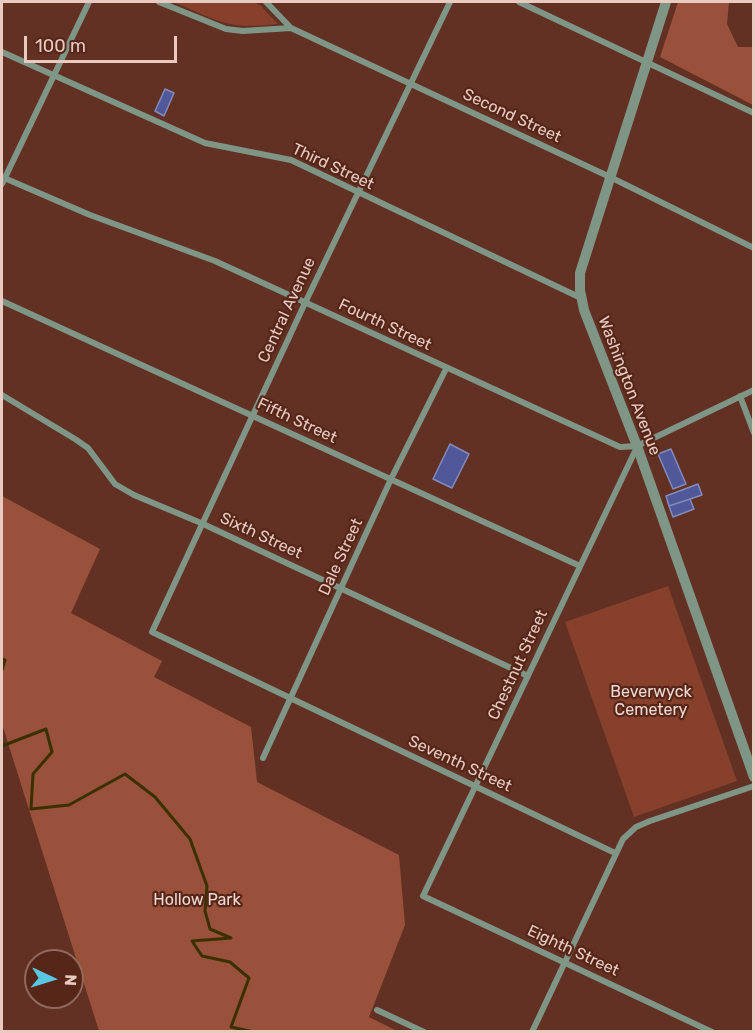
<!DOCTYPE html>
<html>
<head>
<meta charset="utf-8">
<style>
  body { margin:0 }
  #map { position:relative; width:755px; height:1033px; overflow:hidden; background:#623123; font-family:Rubik,sans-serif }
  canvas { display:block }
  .frame { position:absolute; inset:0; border:3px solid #e9cac1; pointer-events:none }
  .north { position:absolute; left:24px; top:949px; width:60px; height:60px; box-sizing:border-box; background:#562619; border:2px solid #91685c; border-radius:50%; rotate:94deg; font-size:16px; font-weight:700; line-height:24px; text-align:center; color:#e9cac1 }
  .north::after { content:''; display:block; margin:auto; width:21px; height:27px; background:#59c8e4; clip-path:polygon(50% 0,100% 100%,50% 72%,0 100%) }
  .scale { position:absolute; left:24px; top:36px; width:153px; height:27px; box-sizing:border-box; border:3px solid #e9cac1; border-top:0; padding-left:8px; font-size:18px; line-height:21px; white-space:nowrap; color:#e9cac1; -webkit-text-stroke:4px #562619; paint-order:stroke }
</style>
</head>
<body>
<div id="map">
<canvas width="755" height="1033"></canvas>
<div class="frame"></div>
<div class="north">N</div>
<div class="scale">100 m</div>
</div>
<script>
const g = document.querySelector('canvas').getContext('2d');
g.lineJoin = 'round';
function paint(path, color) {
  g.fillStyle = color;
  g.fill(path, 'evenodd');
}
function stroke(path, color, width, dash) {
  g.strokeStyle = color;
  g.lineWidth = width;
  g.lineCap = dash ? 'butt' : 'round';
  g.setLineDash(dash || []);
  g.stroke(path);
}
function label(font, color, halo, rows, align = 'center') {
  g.font = font + ' Rubik,sans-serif';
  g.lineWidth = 4.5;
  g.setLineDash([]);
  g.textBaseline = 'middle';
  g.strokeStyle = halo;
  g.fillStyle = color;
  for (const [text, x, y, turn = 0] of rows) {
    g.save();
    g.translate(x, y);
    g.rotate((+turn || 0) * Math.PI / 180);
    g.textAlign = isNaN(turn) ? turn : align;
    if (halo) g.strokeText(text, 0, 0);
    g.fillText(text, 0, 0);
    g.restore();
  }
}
paint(new Path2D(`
  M 174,2 L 253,2 L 260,5 L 278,24 C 228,30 218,21 174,2 Z
  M 668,586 L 737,781 L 634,817 L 565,622 Z`), '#87402c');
paint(new Path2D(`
  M 678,2 L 729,2 L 727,24 L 738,47 L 753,47 L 753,105 L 660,57 Z
  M 2,496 L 100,549 L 71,613 L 162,661 L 154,677 L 251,727 L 257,782 L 399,855 L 405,925 L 369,1017 L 397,1031 L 99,1031 L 2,724 Z`), '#9a513c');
stroke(new Path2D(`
  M 2,659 L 5,660 L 2,670
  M 2,743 L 2,746 L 46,729 L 52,752 L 33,774 L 31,809 L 69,805 L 125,774 L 155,797 L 190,839 L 207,886 L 205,911 L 210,929 L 231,938 L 192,941 L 202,956 L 230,962 L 249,978 L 231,1027 L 254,1032`), '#3a3002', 3);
const building = new Path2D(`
  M 165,89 L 174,93 L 164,116 L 155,111 Z
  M 450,444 L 469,454 L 452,488 L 433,479 Z
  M 671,449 L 686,484 L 673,489 L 658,454 Z
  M 698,484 L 702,495 L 669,506 L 666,496 Z
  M 690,499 L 694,509 L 673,517 L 669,506 Z`);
paint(building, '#515899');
stroke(building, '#838bbd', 1.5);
stroke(new Path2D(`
  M 159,2 L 226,29 L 243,31 L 291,28
  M 266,2 L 291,28 L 610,177 L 754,248
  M 450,2 L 305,303 L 152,632 L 615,853
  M 519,2 L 754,113
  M 2,52 L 205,143 L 291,160 L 581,298
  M 2,177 L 90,215 L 215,261 L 620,447 L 637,446 L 754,390
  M 2,184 L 89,2
  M 2,301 L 580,566
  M 2,395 L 75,439 L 88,448 L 115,484 L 134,495 L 201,523 L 528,676
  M 740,396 L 754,433
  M 637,447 L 423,896 L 712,1032
  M 263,758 L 391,479 L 446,369
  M 377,1010 L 424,1032
  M 532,1032 L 623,839 L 636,827 L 650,821 L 754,786`), '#7f9687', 6);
stroke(new Path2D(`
  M 666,2 L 580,273 L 580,290 L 584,310 L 637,446 L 754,777`), '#7f9687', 10);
label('16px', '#e9cac1', '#562619', [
  ["Second Street",512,116,25],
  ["Third Street",333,167,25],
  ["Central Avenue",287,310,-65],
  ["Fourth Street",385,325,25],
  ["Washington Avenue",629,386,69],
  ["Fifth Street",297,421,25],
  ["Sixth Street",261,536,25],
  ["Dale Street",341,557,-65],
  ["Chestnut Street",518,665,-65],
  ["Seventh Street",460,764,25],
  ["Eighth Street",573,951,25]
]);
label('16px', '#f0d9d2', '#562619', [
  ["Beverwyck",651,692],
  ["Cemetery",651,710],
  ["Hollow Park",197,900]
]);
</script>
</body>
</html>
